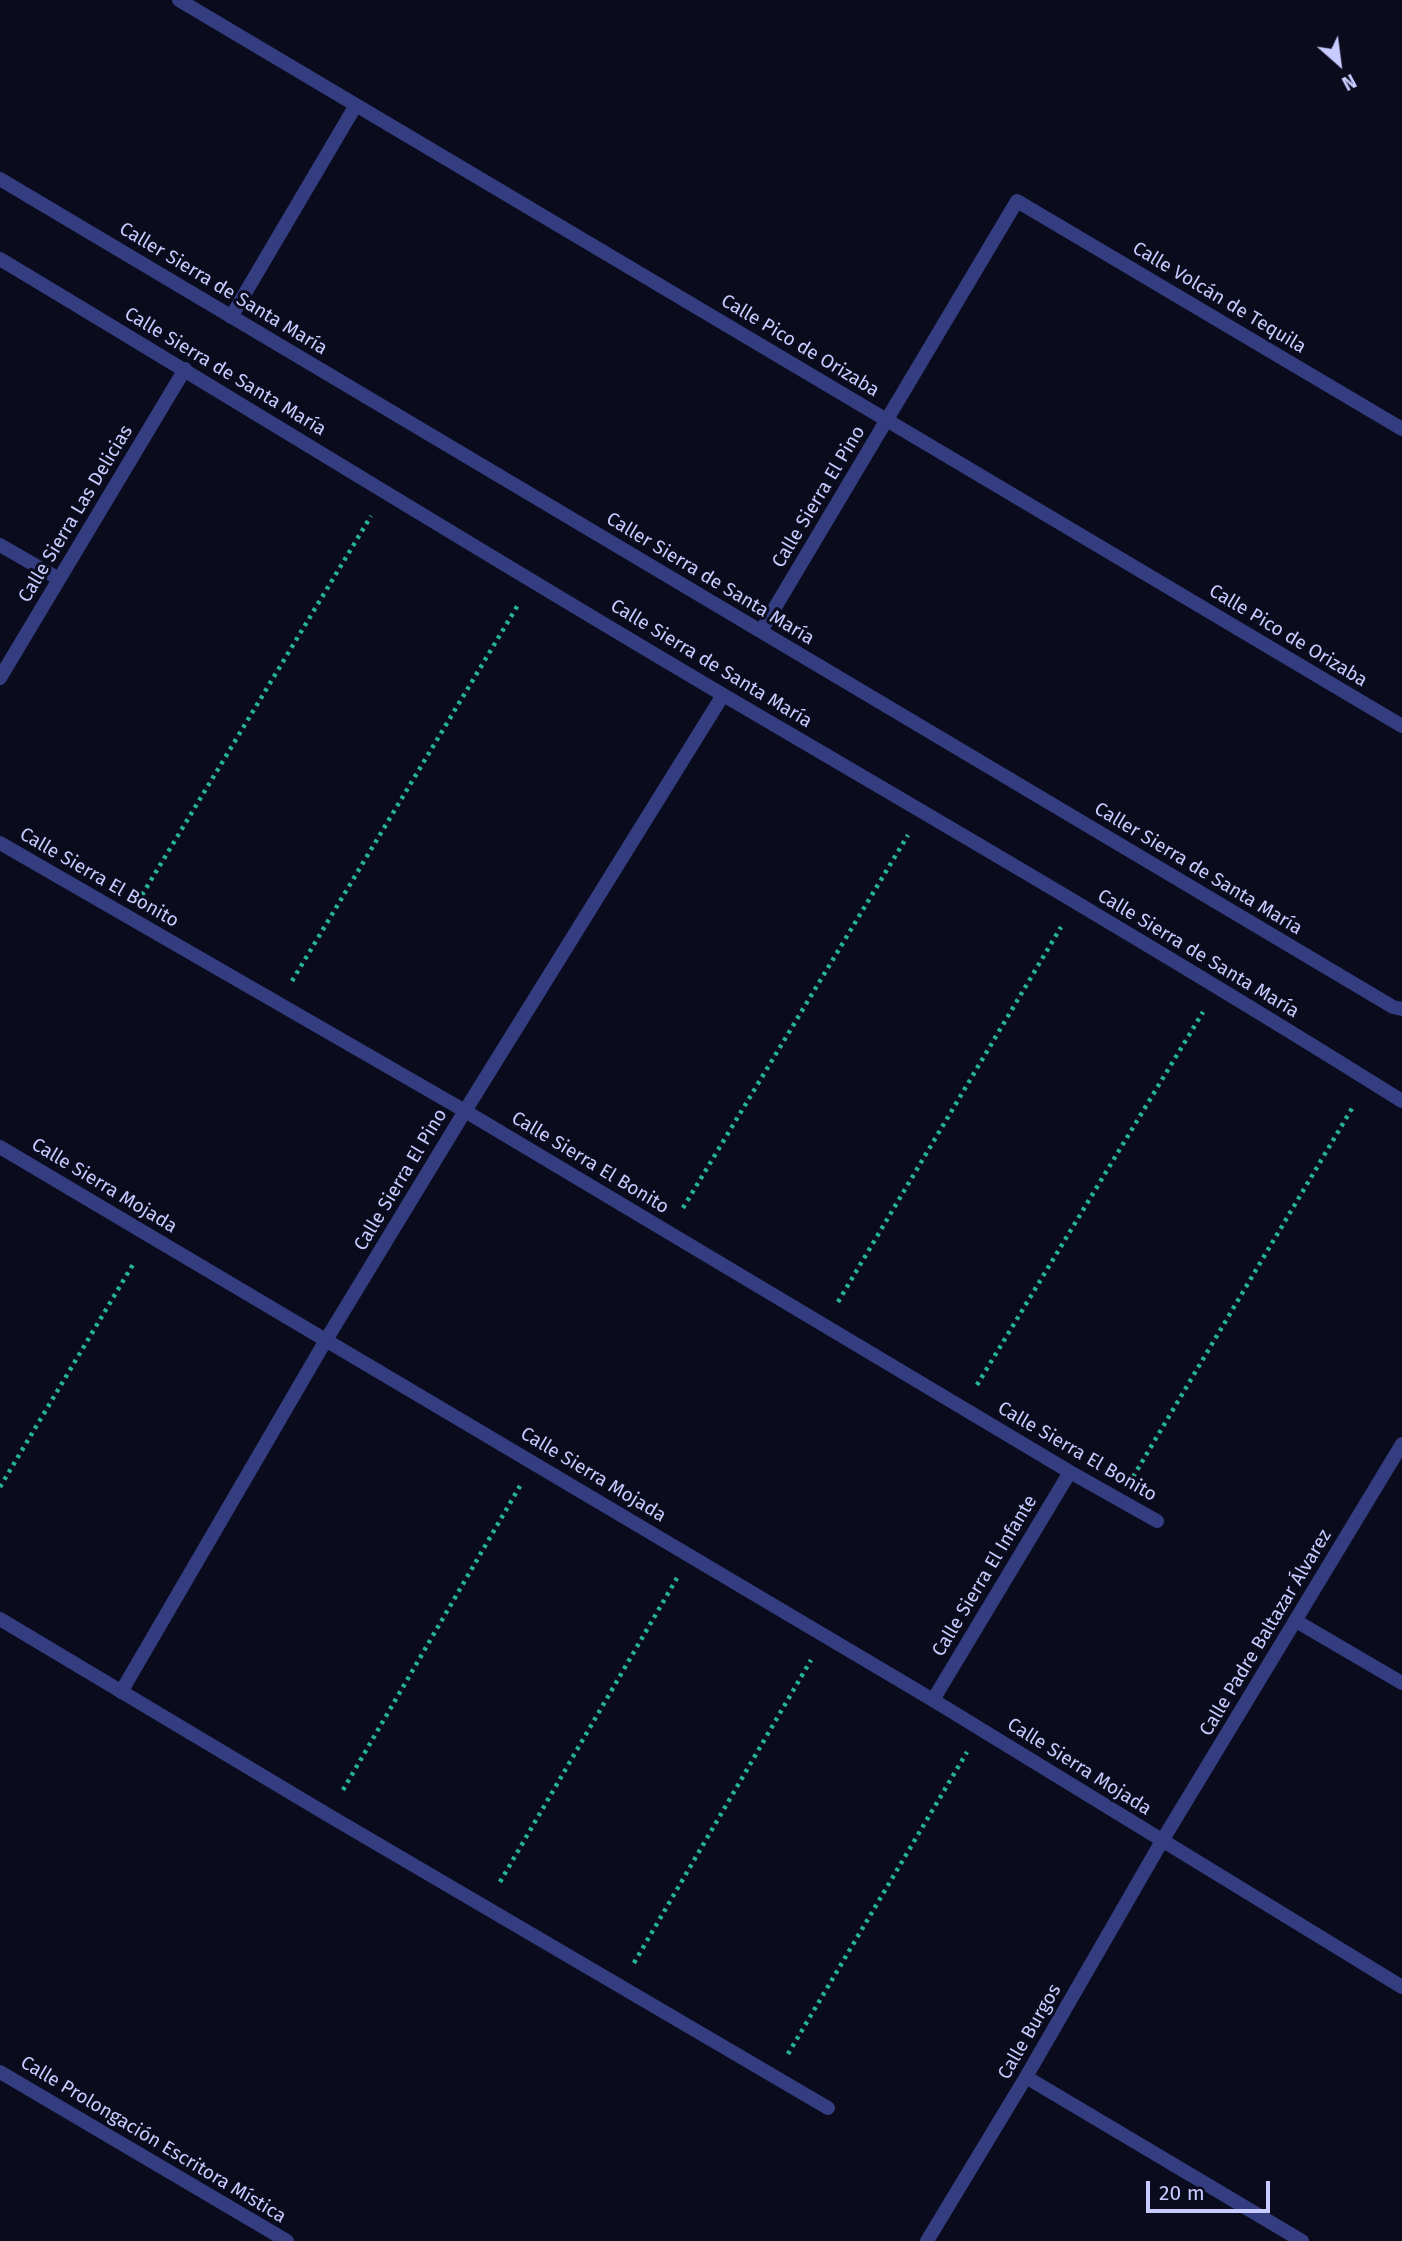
<!DOCTYPE html>
<html>
<head>
<meta charset="utf-8">
<style>
  body { margin:0 }
  #map { position:relative; width:1402px; height:2241px; overflow:hidden; background:#0b0b1e; font-family:"Fira Sans",sans-serif }
  canvas { display:block }
  .north { position:absolute; left:1304px; top:28px; width:70px; height:70px; -webkit-text-stroke:5px #0b0b1e; paint-order:stroke; rotate:152deg; font-size:19px; font-weight:700; line-height:28px; text-align:center; color:#c8cbff }
  .north::after { content:''; display:block; margin:auto; width:24px; height:32px; background:#c8cbff; clip-path:polygon(50% 0,100% 100%,50% 72%,0 100%) }
  .scale { position:absolute; left:1146px; top:2181px; width:124px; height:32px; box-sizing:border-box; border:4px solid #c8cbff; border-top:0; padding-left:9px; font-size:21px; line-height:24px; white-space:nowrap; color:#c8cbff; -webkit-text-stroke:5px #0b0b1e; paint-order:stroke }
</style>
</head>
<body>
<div id="map">
<canvas width="1402" height="2241"></canvas>
<div class="north">N</div>
<div class="scale">20 m</div>
</div>
<script>
const g = document.querySelector('canvas').getContext('2d');
g.lineJoin = 'round';
function stroke(path, color, width, dash) {
  g.strokeStyle = color;
  g.lineWidth = width;
  g.lineCap = dash ? 'butt' : 'round';
  g.setLineDash(dash || []);
  g.stroke(path);
}
function label(font, color, halo, rows, align = 'center') {
  g.font = font + ' "Fira Sans",sans-serif';
  g.lineWidth = 6;
  g.setLineDash([]);
  g.textBaseline = 'middle';
  g.strokeStyle = halo;
  g.fillStyle = color;
  for (const [text, x, y, turn = 0] of rows) {
    g.save();
    g.translate(x, y);
    g.rotate((+turn || 0) * Math.PI / 180);
    g.textAlign = isNaN(turn) ? turn : align;
    if (halo) g.strokeText(text, 0, 0);
    g.fillText(text, 0, 0);
    g.restore();
  }
}
stroke(new Path2D(`
  M 142,895 L 371,516
  M 292,981 L 518,605
  M 683,1208 L 908,835
  M 838,1302 L 1061,927
  M 977,1385 L 1203,1012
  M 1133,1477 L 1354,1105
  M 0,1487 L 135,1261
  M 343,1790 L 520,1486
  M 500,1882 L 677,1578
  M 634,1963 L 811,1660
  M 788,2054 L 967,1752`), '#27b494', 4.5, [3.5, 5]);
stroke(new Path2D(`
  M 179,0 L 1402,726
  M 0,179 L 1393,1007 L 1402,1009
  M 0,259 C 242,404 482,553 725,696 C 952,829 1179,961 1402,1101
  M 231,317 L 356,105
  M 0,545 L 59,579
  M 761,631 L 1017,201 L 1402,429
  M 0,678 L 185,369
  M 0,843 L 465,1111 L 1070,1472 L 1157,1521
  M 0,1147 L 933,1700 L 1402,1987
  M 0,1619 L 328,1815 L 828,2108
  M 1296,1621 L 1402,1683
  M 121,1692 L 326,1340 L 465,1111 L 723,695
  M 933,1700 L 1070,1472
  M 0,2072 L 287,2241
  M 1026,2077 L 1302,2241
  M 927,2241 L 1026,2077 L 1162,1841 L 1402,1444`), '#333d80', 14);
label('19px', '#c8cbff', '#0b0b1e', [
  ["Caller Sierra de Santa María",223,289,31],
  ["Calle Volcán de Tequila",1219,298,31],
  ["Calle Pico de Orizaba",800,346,31],
  ["Calle Sierra de Santa María",225,372,31],
  ["Calle Sierra El Pino",819,497,-59],
  ["Calle Sierra Las Delicias",76,514,-59],
  ["Caller Sierra de Santa María",710,579,31],
  ["Calle Pico de Orizaba",1288,636,31],
  ["Calle Sierra de Santa María",711,664,31],
  ["Caller Sierra de Santa María",1198,869,31],
  ["Calle Sierra El Bonito",99,878,30],
  ["Calle Sierra de Santa María",1198,954,31],
  ["Calle Sierra El Bonito",590,1163,31],
  ["Calle Sierra El Pino",401,1180,-59],
  ["Calle Sierra Mojada",104,1186,31],
  ["Calle Sierra El Bonito",1077,1452,30],
  ["Calle Sierra Mojada",593,1475,31],
  ["Calle Sierra El Infante",985,1576,-59],
  ["Calle Padre Baltazar Álvarez",1266,1633,-59],
  ["Calle Sierra Mojada",1079,1767,32],
  ["Calle Burgos",1030,2032,-60],
  ["Calle Prolongación Escritora Mística",153,2140,31]
]);
</script>
</body>
</html>
